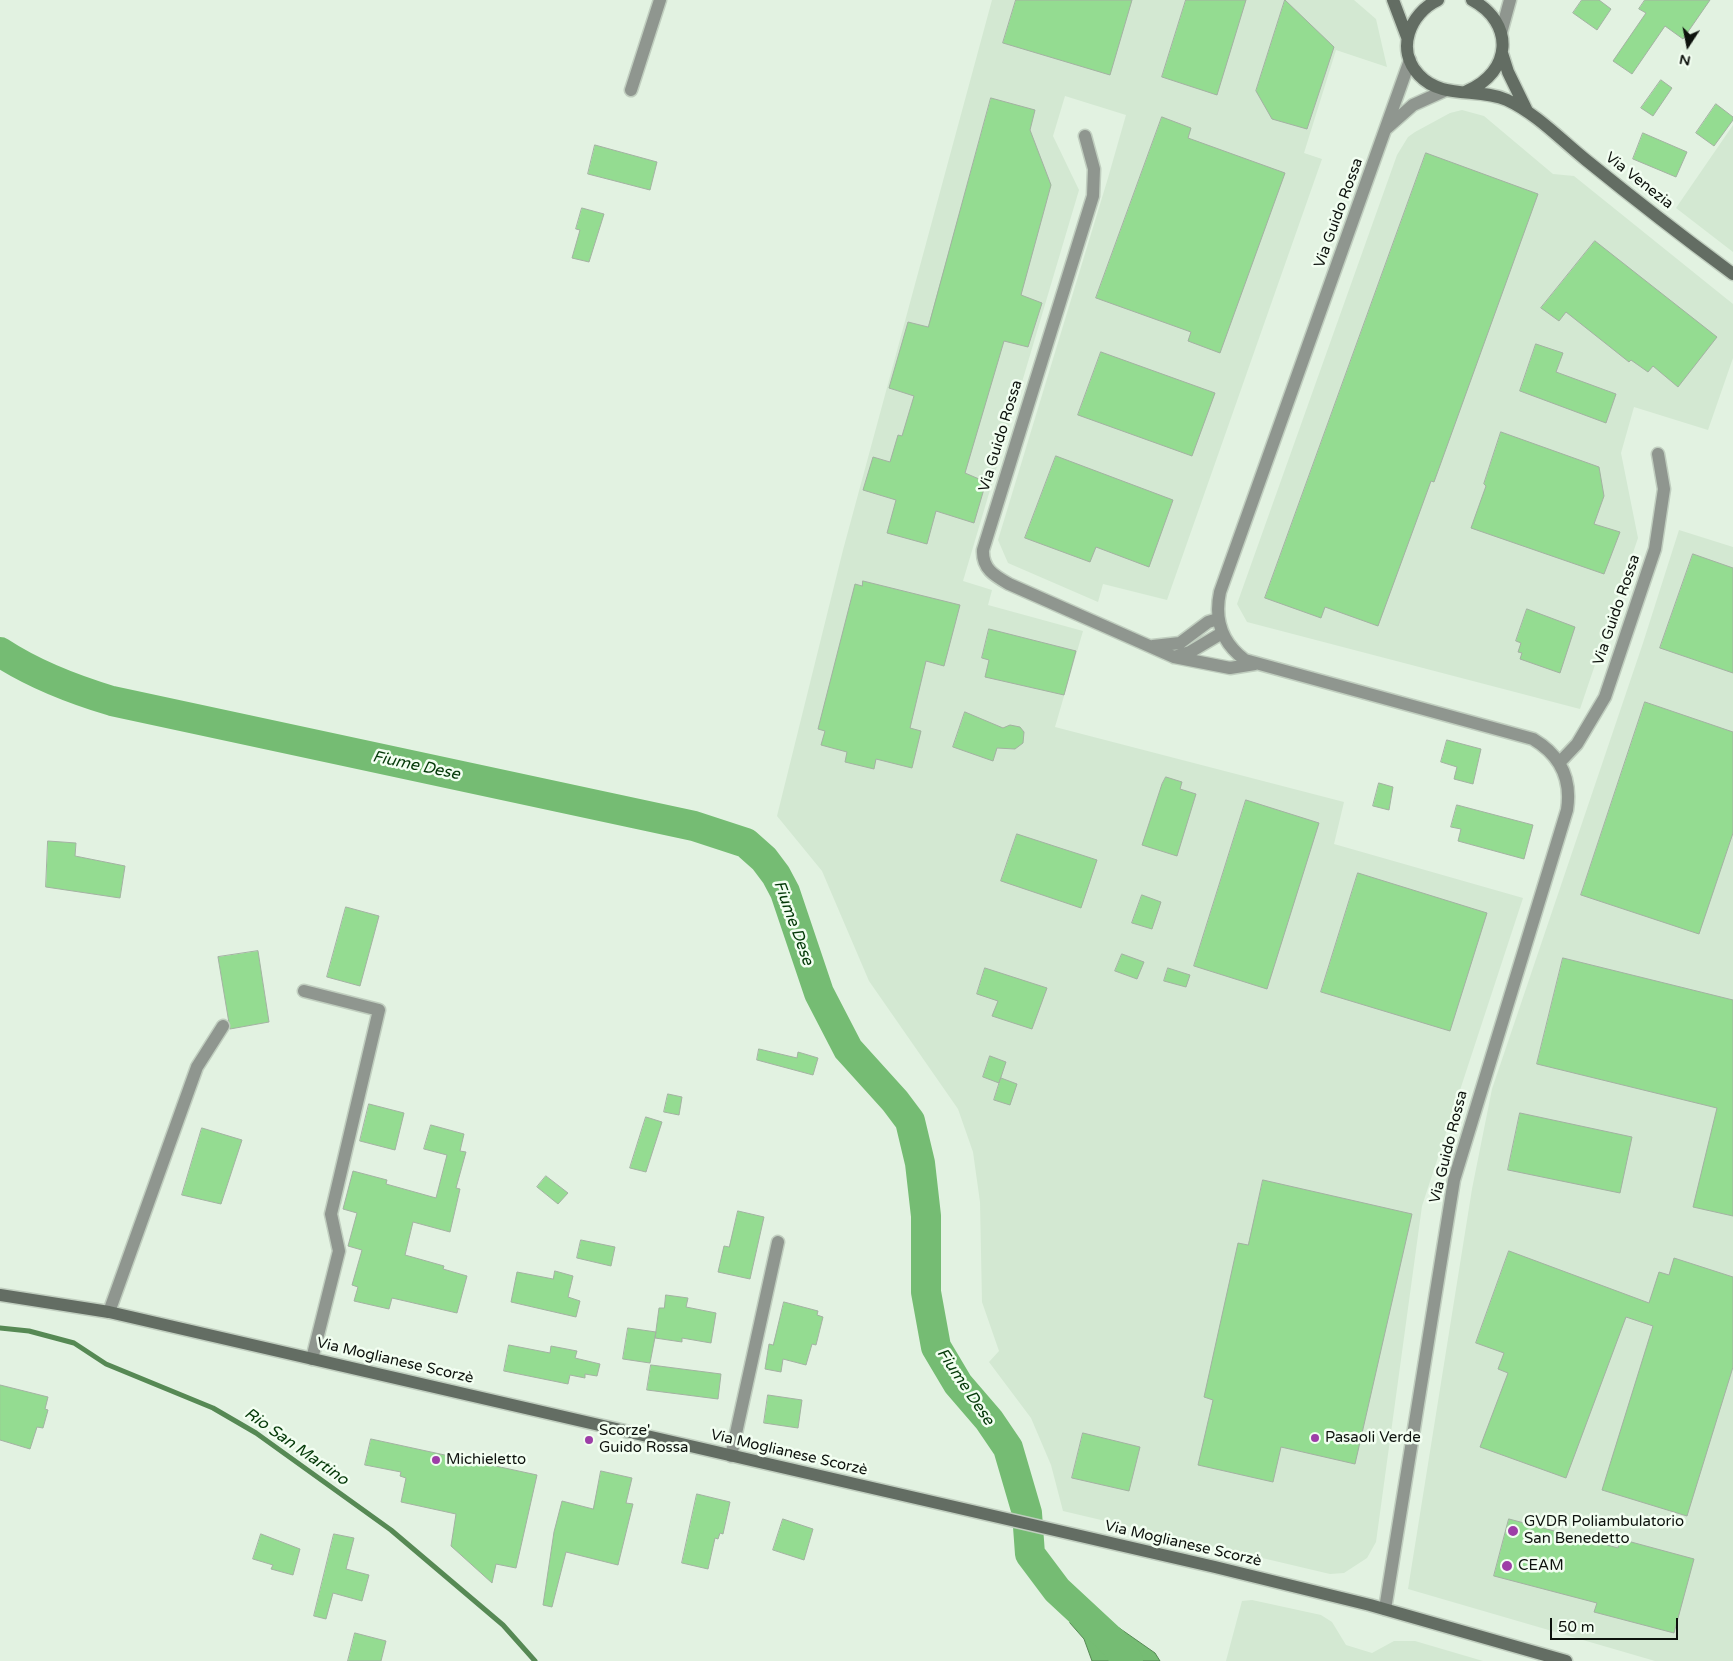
<!DOCTYPE html>
<html>
<head>
<meta charset="utf-8">
<style>
  body { margin:0 }
  #map { position:relative; width:1733px; height:1661px; overflow:hidden; background:#e2f2e1; font-family:"Varela Round",sans-serif }
  canvas { display:block }
  .north { position:absolute; left:1663px; top:20px; width:50px; height:50px; -webkit-text-stroke:4px #f2fef1; paint-order:stroke; rotate:191deg; font-size:14px; font-weight:700; line-height:20px; text-align:center; color:#0d120d }
  .north::after { content:''; display:block; margin:auto; width:18px; height:22px; background:#0d120d; clip-path:polygon(50% 0,100% 100%,50% 72%,0 100%) }
  .scale { position:absolute; left:1550px; top:1618px; width:128px; height:22px; box-sizing:border-box; border:2px solid #0d120d; border-top:0; padding-left:6px; font-size:15px; line-height:18px; white-space:nowrap; color:#0d120d; -webkit-text-stroke:4px #f2fef1; paint-order:stroke }
</style>
</head>
<body>
<div id="map">
<canvas width="1733" height="1661"></canvas>
<div class="north">N</div>
<div class="scale">50 m</div>
</div>
<script>
const g = document.querySelector('canvas').getContext('2d');
g.lineJoin = 'round';
function paint(path, color) {
  g.fillStyle = color;
  g.fill(path, 'evenodd');
}
function stroke(path, color, width, dash) {
  g.strokeStyle = color;
  g.lineWidth = width;
  g.lineCap = dash ? 'butt' : 'round';
  g.setLineDash(dash || []);
  g.stroke(path);
}
function label(font, color, halo, rows, align = 'center') {
  g.font = font + ' "Varela Round",sans-serif';
  g.lineWidth = 5;
  g.setLineDash([]);
  g.textBaseline = 'middle';
  g.strokeStyle = halo;
  g.fillStyle = color;
  for (const [text, x, y, turn = 0] of rows) {
    g.save();
    g.translate(x, y);
    g.rotate((+turn || 0) * Math.PI / 180);
    g.textAlign = isNaN(turn) ? turn : align;
    if (halo) g.strokeText(text, 0, 0);
    g.fillText(text, 0, 0);
    g.restore();
  }
}
paint(new Path2D(`
  M 992,0 L 1354,0 L 1376,19 L 1387,67 L 1336,50 L 1304,153 L 1322,159 L 1167,600 L 1103,584 L 1098,602 L 1008,563 L 998,540 L 1108,178 L 1126,115 L 1065,96 L 1053,136 L 1079,190 L 963,581 L 992,590 L 988,605 L 1083,631 L 1055,727 L 1344,802 L 1334,844 L 1523,898 L 1422,1206 L 1376,1542 L 1367,1558 L 1344,1573 L 1330,1574 L 1063,1511 L 1051,1465 L 1031,1418 L 989,1362 L 999,1351 L 982,1302 L 980,1202 L 973,1152 L 958,1109 L 869,981 L 822,871 L 777,816 L 843,550 Z
  M 1462,110 L 1484,116 L 1553,174 L 1574,176 L 1733,304 L 1733,358 L 1708,430 L 1634,407 L 1621,453 L 1638,538 L 1580,709 L 1247,622 L 1237,604 L 1397,155 L 1408,137 L 1415,132 L 1450,113 Z
  M 1733,125 L 1733,252 L 1676,208 Z
  M 1679,530 L 1733,547 L 1733,1661 L 1655,1661 L 1408,1589 L 1472,1189 L 1492,1089 L 1643,643 Z
  M 1252,1600 L 1321,1615 L 1332,1622 L 1346,1645 L 1372,1653 L 1394,1641 L 1415,1641 L 1483,1661 L 1226,1661 L 1242,1601 Z`), '#d3e8d2');
const water = new Path2D(`
  M 1082,1602 L 1155,1653 L 1160,1661 L 1092,1661 L 1084,1639 L 1070,1623 Z`);
paint(water, '#75bc73');
stroke(water, '#568954', 1);
stroke(new Path2D(`
  M 0,1328 L 29,1331 L 74,1343 L 106,1364 L 213,1408 L 256,1433 L 391,1530 L 503,1625 L 535,1661`), '#568954', 5);
stroke(new Path2D(`
  M 0,652 C 35,675 72,689 112,701 L 694,826 L 746,843 L 764,859 L 776,875 L 785,892 L 819,993 L 848,1049 L 895,1101 L 910,1121 L 920,1163 L 926,1216 L 926,1292 L 936,1347 L 958,1384 L 989,1420 L 1008,1448 L 1027,1513 L 1030,1554 L 1057,1590 L 1113,1642 L 1128,1661`), '#75bc73', 30);
const building = new Path2D(`
  M 1016,0 L 1132,0 L 1110,75 L 1003,43 Z
  M 1186,0 L 1246,0 L 1217,95 L 1162,77 Z
  M 1285,0 L 1334,47 L 1307,129 L 1272,119 L 1256,91 Z
  M 1582,0 L 1599,0 L 1611,9 L 1597,30 L 1573,13 Z
  M 1645,0 L 1710,0 L 1683,39 L 1665,26 L 1632,74 L 1613,61 L 1646,13 L 1639,9 Z
  M 1661,80 L 1672,88 L 1653,116 L 1641,108 Z
  M 991,98 L 1035,110 L 1030,130 L 1051,185 L 1021,295 L 1042,303 L 1028,347 L 1004,341 L 965,473 L 986,482 L 974,523 L 936,511 L 927,544 L 887,533 L 896,500 L 863,490 L 873,457 L 890,462 L 898,435 L 902,436 L 914,396 L 889,388 L 908,322 L 928,327 Z
  M 1716,104 L 1733,117 L 1733,120 L 1714,146 L 1696,133 Z
  M 1162,117 L 1191,128 L 1188,138 L 1285,173 L 1220,353 L 1188,341 L 1191,332 L 1096,298 Z
  M 1643,133 L 1687,152 L 1676,177 L 1633,159 Z
  M 595,145 L 657,162 L 650,190 L 588,174 Z
  M 1426,153 L 1538,194 L 1434,482 L 1431,481 L 1378,626 L 1325,607 L 1321,618 L 1265,598 Z
  M 582,208 L 604,214 L 589,262 L 572,258 L 580,230 L 576,229 Z
  M 1595,241 L 1717,337 L 1678,387 L 1653,366 L 1648,372 L 1631,360 L 1629,362 L 1566,312 L 1559,321 L 1541,308 Z
  M 1536,344 L 1563,353 L 1556,372 L 1616,394 L 1606,423 L 1520,391 Z
  M 1101,352 L 1215,393 L 1192,456 L 1078,415 Z
  M 1501,432 L 1599,467 L 1604,496 L 1594,524 L 1620,532 L 1604,574 L 1471,528 L 1486,486 L 1484,484 Z
  M 1056,456 L 1173,500 L 1149,567 L 1096,547 L 1090,562 L 1025,538 Z
  M 1693,554 L 1733,568 L 1733,673 L 1660,648 Z
  M 863,581 L 960,605 L 944,666 L 926,661 L 910,728 L 921,731 L 912,768 L 876,759 L 874,769 L 845,762 L 847,752 L 821,745 L 825,731 L 818,729 L 855,584 L 862,586 Z
  M 1527,609 L 1575,627 L 1560,673 L 1520,659 L 1522,653 L 1518,652 L 1521,643 L 1516,641 Z
  M 989,629 L 1076,651 L 1064,695 L 985,677 L 989,660 L 982,658 Z
  M 1645,702 L 1733,732 L 1733,833 L 1699,934 L 1581,895 Z
  M 965,712 L 1003,728 L 1010,725 L 1020,727 L 1024,732 L 1023,743 L 1015,749 L 997,748 L 993,761 L 953,747 Z
  M 1447,740 L 1481,749 L 1473,784 L 1454,779 L 1457,767 L 1441,762 Z
  M 1166,777 L 1182,782 L 1180,789 L 1196,794 L 1177,856 L 1142,845 L 1162,784 Z
  M 1379,783 L 1393,787 L 1389,810 L 1373,806 Z
  M 1246,800 L 1319,823 L 1267,989 L 1194,966 Z
  M 1457,805 L 1533,825 L 1524,859 L 1458,841 L 1461,829 L 1451,827 Z
  M 1017,834 L 1097,860 L 1081,908 L 1001,881 Z
  M 48,841 L 76,843 L 75,856 L 125,866 L 120,898 L 46,887 Z
  M 1358,873 L 1487,913 L 1450,1031 L 1321,992 Z
  M 1142,895 L 1161,902 L 1152,929 L 1132,923 Z
  M 346,907 L 379,916 L 360,986 L 327,977 Z
  M 258,951 L 269,1022 L 230,1029 L 218,957 Z
  M 1122,954 L 1144,962 L 1137,979 L 1115,971 Z
  M 1563,958 L 1733,1000 L 1733,1216 L 1693,1207 L 1717,1108 L 1537,1064 Z
  M 985,968 L 1047,988 L 1032,1029 L 992,1016 L 998,1001 L 977,994 Z
  M 1168,968 L 1190,975 L 1186,987 L 1164,981 Z
  M 759,1049 L 797,1058 L 798,1052 L 818,1058 L 813,1075 L 757,1060 Z
  M 990,1056 L 1006,1062 L 999,1083 L 983,1077 Z
  M 1001,1078 L 1017,1084 L 1010,1105 L 994,1100 Z
  M 668,1094 L 682,1097 L 679,1115 L 664,1112 Z
  M 369,1104 L 404,1113 L 395,1150 L 360,1141 Z
  M 1520,1113 L 1632,1137 L 1620,1193 L 1508,1170 Z
  M 646,1117 L 662,1122 L 646,1172 L 630,1168 Z
  M 431,1125 L 464,1134 L 460,1151 L 466,1152 L 456,1188 L 460,1189 L 450,1232 L 413,1222 L 405,1255 L 444,1266 L 443,1269 L 467,1276 L 457,1313 L 392,1298 L 389,1309 L 354,1301 L 358,1287 L 352,1285 L 362,1250 L 348,1246 L 357,1213 L 343,1209 L 353,1171 L 387,1180 L 386,1184 L 436,1198 L 447,1155 L 424,1149 Z
  M 202,1128 L 242,1140 L 221,1204 L 182,1195 Z
  M 546,1176 L 568,1193 L 558,1204 L 537,1187 Z
  M 1263,1180 L 1412,1214 L 1355,1464 L 1281,1447 L 1273,1482 L 1198,1465 L 1213,1400 L 1204,1397 L 1238,1243 L 1248,1245 Z
  M 738,1211 L 764,1217 L 750,1279 L 718,1272 L 724,1246 L 729,1247 Z
  M 581,1240 L 615,1247 L 611,1266 L 577,1258 Z
  M 1509,1251 L 1649,1303 L 1659,1272 L 1669,1275 L 1674,1258 L 1733,1277 L 1733,1367 L 1687,1516 L 1602,1490 L 1653,1326 L 1626,1317 L 1566,1478 L 1480,1447 L 1508,1373 L 1498,1369 L 1504,1353 L 1476,1343 Z
  M 555,1271 L 573,1276 L 568,1297 L 580,1301 L 576,1317 L 511,1302 L 517,1272 L 553,1279 Z
  M 666,1295 L 688,1298 L 686,1307 L 716,1313 L 711,1343 L 682,1338 L 682,1342 L 655,1338 L 659,1308 L 664,1308 Z
  M 784,1302 L 818,1311 L 817,1315 L 823,1317 L 816,1345 L 812,1344 L 806,1365 L 783,1359 L 781,1372 L 765,1369 L 769,1344 L 773,1345 Z
  M 628,1328 L 656,1332 L 650,1363 L 623,1359 Z
  M 509,1345 L 550,1353 L 551,1346 L 577,1351 L 575,1358 L 600,1364 L 597,1376 L 585,1374 L 585,1378 L 570,1375 L 568,1384 L 504,1371 Z
  M 651,1365 L 721,1374 L 718,1399 L 647,1390 Z
  M 0,1385 L 48,1397 L 45,1409 L 48,1410 L 43,1428 L 37,1427 L 30,1449 L 0,1440 Z
  M 768,1395 L 802,1400 L 798,1428 L 764,1423 Z
  M 1083,1433 L 1140,1447 L 1129,1491 L 1072,1478 Z
  M 371,1439 L 537,1475 L 516,1568 L 496,1564 L 492,1583 L 451,1546 L 456,1514 L 401,1502 L 406,1478 L 400,1476 L 401,1472 L 365,1465 Z
  M 601,1471 L 632,1478 L 626,1503 L 633,1504 L 618,1565 L 566,1552 L 552,1607 L 543,1605 L 554,1532 L 562,1501 L 593,1509 Z
  M 697,1494 L 730,1502 L 723,1534 L 720,1533 L 718,1539 L 715,1538 L 708,1569 L 682,1563 Z
  M 783,1519 L 813,1529 L 804,1560 L 773,1550 Z
  M 1509,1519 L 1618,1548 L 1620,1539 L 1694,1559 L 1674,1633 L 1594,1612 L 1597,1603 L 1494,1576 Z
  M 261,1534 L 300,1549 L 293,1575 L 271,1569 L 273,1565 L 253,1559 Z
  M 334,1534 L 354,1538 L 346,1569 L 369,1575 L 362,1601 L 333,1593 L 326,1619 L 314,1616 Z
  M 355,1633 L 386,1641 L 381,1661 L 348,1661 Z`);
paint(building, '#94dc91');
stroke(building, '#a3b2a2', 1);
const minor = new Path2D(`
  M 1501,33 L 1510,0
  M 631,90 L 660,0
  M 1387,128 L 1413,105 L 1444,91
  M 1085,136 L 1094,169 L 1093,196 L 983,550 C 982,569 995,576 1009,584 L 1174,657 L 1230,668 L 1255,664
  M 1153,646 L 1180,643 L 1208,622 L 1218,619
  M 1174,657 L 1190,652 L 1222,633
  M 1560,762 L 1577,744 L 1605,697 L 1655,549 L 1664,489 L 1658,454
  M 304,991 L 379,1010 L 331,1214 L 339,1251 L 312,1359
  M 109,1312 L 197,1067 L 223,1026
  M 731,1456 L 778,1242
  M 1385,1609 L 1454,1180 L 1567,810 C 1572,778 1560,755 1533,739 L 1245,660 C 1222,643 1214,620 1220,592 L 1410,60`);
const secondary = new Path2D(`
  M 1393,0 L 1407,37
  M 1438,0 C 1410,13 1395,50 1419,75 C 1442,100 1478,87 1507,100 C 1537,114 1561,140 1586,160 C 1634,199 1683,237 1733,274
  M 1502,53 L 1508,72 L 1527,111
  M 1467,91 C 1512,72 1515,23 1472,0
  M 0,1295 L 109,1312 L 1215,1567 L 1370,1605 L 1566,1661`);
stroke(minor, '#c0cebf', 15);
stroke(secondary, '#c0cebf', 15);
stroke(minor, '#8f968f', 12);
stroke(secondary, '#636d63', 12);
for (const [x, y, r, color] of [
  [1315,1438,5,"#9d3ea7"],
  [589,1440,5,"#9d3ea7"],
  [436,1460,5,"#9d3ea7"],
  [1513,1531,6,"#9d3ea7"],
  [1507,1566,6,"#9d3ea7"]
]) {
  const dot = new Path2D();
  dot.arc(x, y, r, 0, 2 * Math.PI);
  g.fillStyle = color;
  g.fill(dot);
  stroke(dot, '#f2fef1', 2);
}
label('15px', '#0d120d', '#f2fef1', [
  ["Via Venezia",1639,181,38],
  ["Via Guido Rossa",1339,213,-70],
  ["Via Guido Rossa",1001,436,-73],
  ["Via Guido Rossa",1617,610,-71],
  ["Via Guido Rossa",1449,1147,-76],
  ["Via Moglianese Scorzè",395,1361,13],
  ["Via Moglianese Scorzè",789,1453,13],
  ["Via Moglianese Scorzè",1183,1544,13]
]);
label('15px', '#0d120d', '#f2fef1', [
  ["Scorze'",599,1431],
  ["Guido Rossa",599,1448],
  ["Pasaoli Verde",1325,1438],
  ["Michieletto",446,1460],
  ["GVDR Poliambulatorio",1524,1522],
  ["San Benedetto",1524,1539],
  ["CEAM",1518,1566]
], 'left');
label('italic 16px', '#033807', '#f2fef1', [
  ["Fiume Dese",416,766,12],
  ["Fiume Dese",793,923,70],
  ["Fiume Dese",965,1387,56],
  ["Rio San Martino",296,1447,35]
]);
</script>
</body>
</html>
